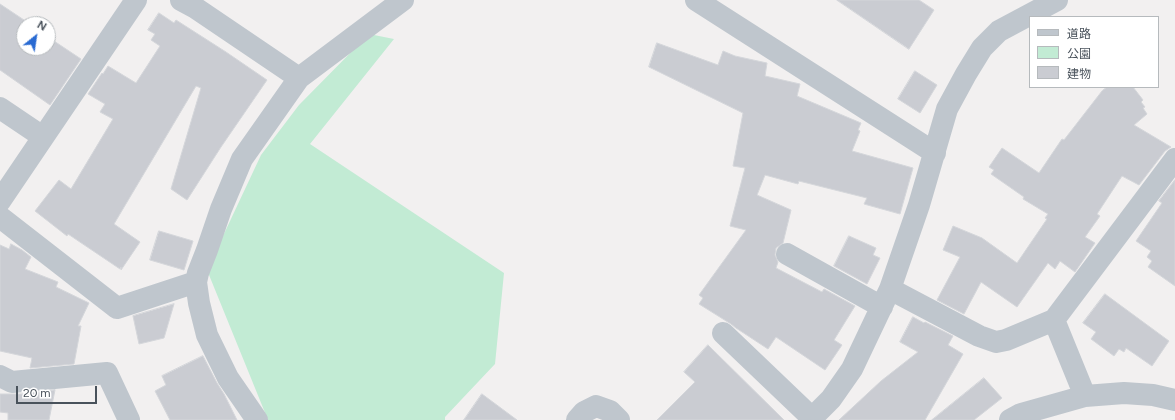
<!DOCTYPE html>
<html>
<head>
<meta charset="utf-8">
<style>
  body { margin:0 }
  #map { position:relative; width:1175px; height:420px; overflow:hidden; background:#f2f0f0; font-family:Figtree,"Noto Sans JP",sans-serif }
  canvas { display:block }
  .legend { position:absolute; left:1029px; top:16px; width:130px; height:72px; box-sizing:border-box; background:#fff; border:1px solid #b6babd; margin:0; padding:5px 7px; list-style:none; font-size:12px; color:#49525b }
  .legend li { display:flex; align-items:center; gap:8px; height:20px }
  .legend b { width:20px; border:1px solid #b6babd }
  .north { position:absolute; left:16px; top:16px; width:40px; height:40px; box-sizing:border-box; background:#fff; border:1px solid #b6babd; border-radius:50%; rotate:30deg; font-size:11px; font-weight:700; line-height:16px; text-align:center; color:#49525b }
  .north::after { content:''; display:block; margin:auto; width:14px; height:18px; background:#296ad2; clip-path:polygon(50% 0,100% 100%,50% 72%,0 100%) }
  .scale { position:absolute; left:16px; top:386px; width:81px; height:18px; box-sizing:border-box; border:2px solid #49525b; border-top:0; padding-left:5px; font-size:12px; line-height:14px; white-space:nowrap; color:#49525b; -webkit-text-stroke:3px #fff; paint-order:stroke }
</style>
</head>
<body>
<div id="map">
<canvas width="1175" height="420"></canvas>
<ul class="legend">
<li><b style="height:5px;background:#bfc6cd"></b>道路</li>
<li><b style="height:11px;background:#c2ebd4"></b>公園</li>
<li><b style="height:11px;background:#caccd2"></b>建物</li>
</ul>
<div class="north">N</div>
<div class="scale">20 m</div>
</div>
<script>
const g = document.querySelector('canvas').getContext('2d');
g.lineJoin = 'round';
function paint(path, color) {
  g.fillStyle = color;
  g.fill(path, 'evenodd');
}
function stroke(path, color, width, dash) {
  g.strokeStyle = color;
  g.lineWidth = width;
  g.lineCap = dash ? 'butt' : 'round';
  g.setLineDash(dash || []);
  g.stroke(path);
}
paint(new Path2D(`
  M 369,34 L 394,39 L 310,144 L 504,273 L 495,364 L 445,417 L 445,420 L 268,420 L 207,270 L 261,155 L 299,105 Z`), '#c2ebd4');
const building = new Path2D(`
  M 837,0 L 919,0 L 934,10 L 909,49 Z
  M 0,4 L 30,24 L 24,24 L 24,48 L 48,48 L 48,37 L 81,59 L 50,105 L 0,70 Z
  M 159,13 L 174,23 L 176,20 L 226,52 L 267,80 L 221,147 L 187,200 L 171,189 L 201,88 L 196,86 L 114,224 L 140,242 L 121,270 L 121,267 L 120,269 L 68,234 L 67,236 L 35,211 L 59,180 L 71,189 L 113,119 L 100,112 L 105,104 L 88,94 L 102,73 L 103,74 L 108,66 L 136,83 L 160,46 L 151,40 L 155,34 L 148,30 Z
  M 657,43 L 718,65 L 723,51 L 735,56 L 767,63 L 765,76 L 800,84 L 797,96 L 861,123 L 858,130 L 860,131 L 852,151 L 913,168 L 900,214 L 864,204 L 867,198 L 799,181 L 798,184 L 765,175 L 757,195 L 791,210 L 783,243 L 776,248 L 775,255 L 778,262 L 776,268 L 822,292 L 824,289 L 855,306 L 834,340 L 842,345 L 825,370 L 776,337 L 768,349 L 736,328 L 731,324 L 699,304 L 703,298 L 699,295 L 746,230 L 730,226 L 745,168 L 733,166 L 743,113 L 649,67 Z
  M 915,71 L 937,85 L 920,113 L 898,99 Z
  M 1107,87 L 1133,87 L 1143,100 L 1141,102 L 1145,107 L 1143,108 L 1147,114 L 1134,125 L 1171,147 L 1165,151 L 1139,185 L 1122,176 L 1097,214 L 1100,216 L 1085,237 L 1095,243 L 1075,272 L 1060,261 L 1055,269 L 1048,263 L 1017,307 L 981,282 L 964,314 L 937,300 L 960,257 L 943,250 L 953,226 L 982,238 L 1017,263 L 1047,219 L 1045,218 L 1048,214 L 1023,199 L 1024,197 L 991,174 L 994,170 L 989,167 L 1002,148 L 1039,173 L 1062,139 L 1064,140 L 1102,91 Z
  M 1175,180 L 1175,286 L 1148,267 L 1152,261 L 1147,257 L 1151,251 L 1136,241 L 1162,203 L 1159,201 Z
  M 159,231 L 193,241 L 184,270 L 150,260 Z
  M 849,236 L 876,248 L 873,255 L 880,258 L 867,284 L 834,266 Z
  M 11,244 L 22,250 L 31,257 L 25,269 L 58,282 L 56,287 L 89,303 L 78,326 L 81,326 L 74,364 L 30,368 L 32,358 L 0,351 L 0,245 L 9,249 Z
  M 1105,294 L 1169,341 L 1152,366 L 1126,348 L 1124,352 L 1119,349 L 1114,356 L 1091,339 L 1096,332 L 1083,323 Z
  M 174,304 L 164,338 L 139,344 L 133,316 Z
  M 913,317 L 924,323 L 925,322 L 953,336 L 948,345 L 963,354 L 925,420 L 839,420 L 881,381 L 918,352 L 900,342 Z
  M 708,345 L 784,420 L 657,420 L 695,382 L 684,372 Z
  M 203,356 L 217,383 L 224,394 L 237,420 L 170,420 L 155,391 L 166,385 L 162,376 Z
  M 984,378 L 1002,398 L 974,420 L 932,420 Z
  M 55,390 L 49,420 L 8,420 L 8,413 L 0,412 L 0,394 L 25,394 Z
  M 482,394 L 517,420 L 464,420 Z`);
paint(building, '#caccd2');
stroke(building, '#d4d6da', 1);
stroke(new Path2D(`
  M 181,0 L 194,7 L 299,78
  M 696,0 L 935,153
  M 0,108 L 43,137
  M 0,201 L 136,0
  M 0,217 L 117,308 L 196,282
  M 787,254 L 882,307
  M 890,289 L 979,336 L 996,342 L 1006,340 L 1054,320
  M 723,333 L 812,418
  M 0,376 L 12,382 L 107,373 L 129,420
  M 1085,396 L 1054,320 L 1175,159
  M 257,420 L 228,378 L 207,335 L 199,303 L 196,282 L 198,273 L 207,250 L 221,209 L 242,159 L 299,78 L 403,0
  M 577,420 L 584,412 L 596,406 L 610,411 L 619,420
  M 810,420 L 831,399 L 852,369 L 890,289 L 919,205 L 947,109 L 966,74 L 982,48 L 999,31 L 1057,0
  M 1010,420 L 1021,414 L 1085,396 L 1124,393 L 1153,395 L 1175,400`), '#bfc6cd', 22);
</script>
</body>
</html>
